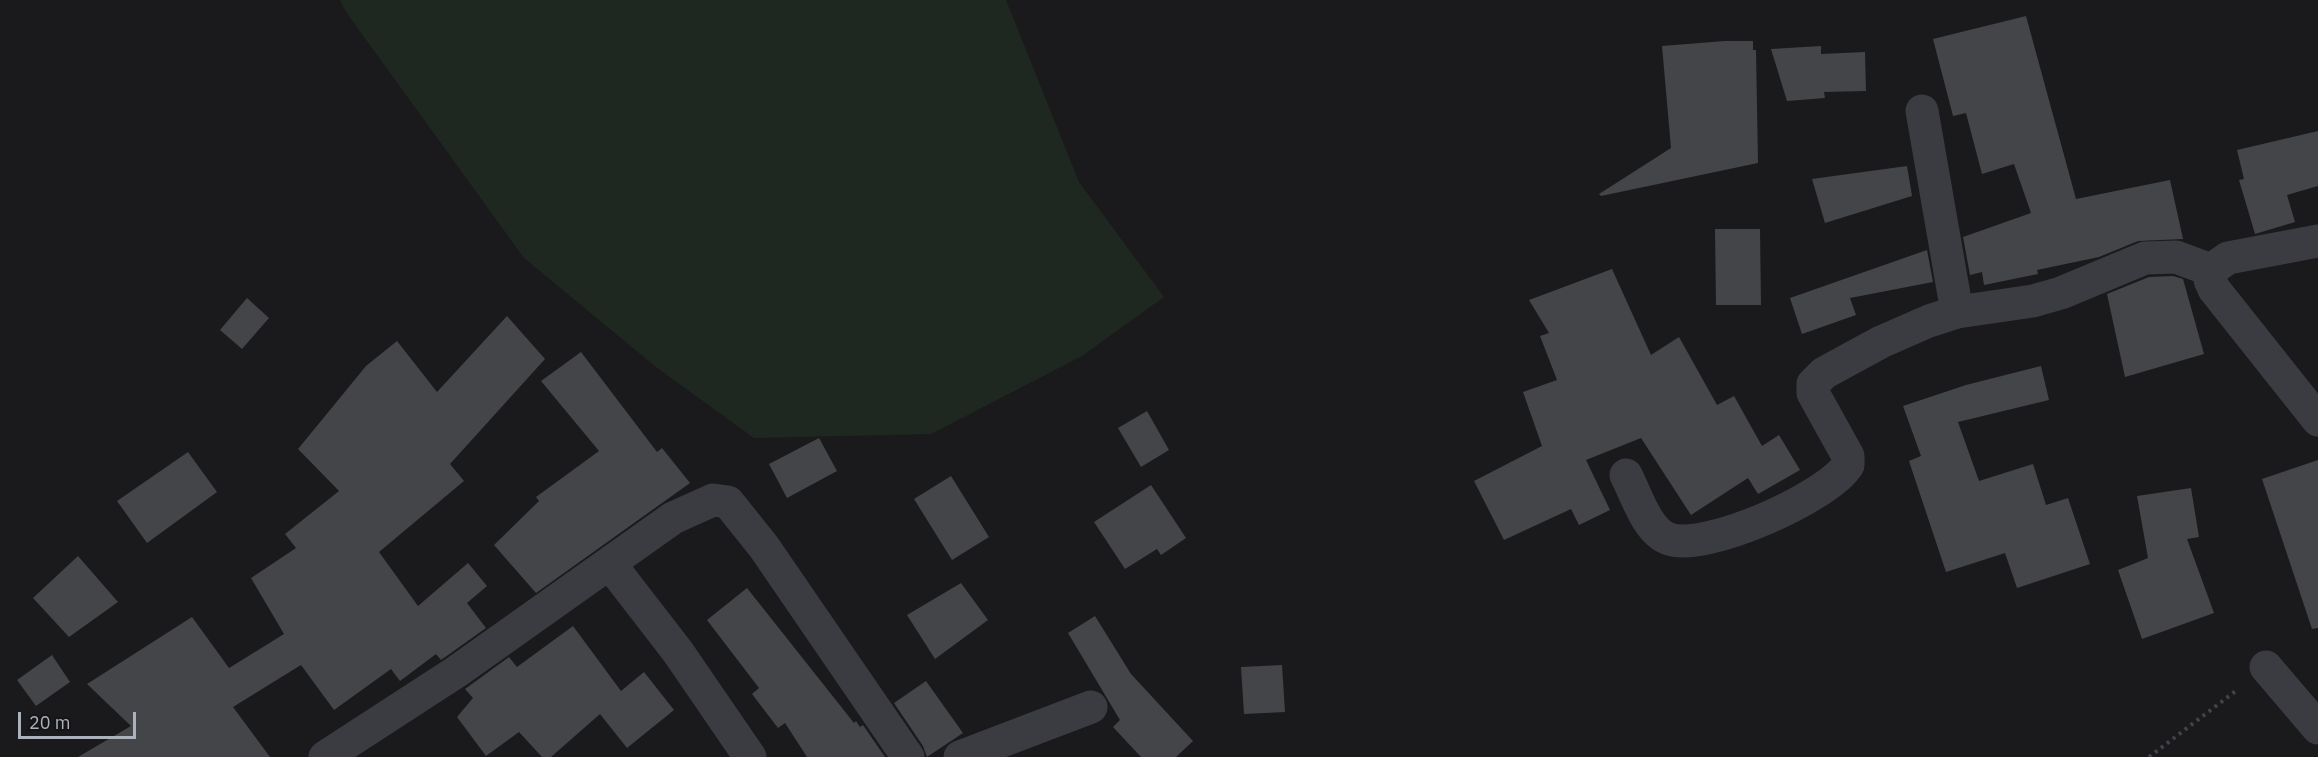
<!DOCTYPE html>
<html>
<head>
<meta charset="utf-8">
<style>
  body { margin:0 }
  #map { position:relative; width:2318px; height:757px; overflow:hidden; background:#1a1a1c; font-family:"IBM Plex Sans",sans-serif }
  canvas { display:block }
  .scale { position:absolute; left:18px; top:712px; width:118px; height:27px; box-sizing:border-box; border:3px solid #acb2bc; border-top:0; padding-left:8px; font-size:18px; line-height:21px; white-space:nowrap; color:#acb2bc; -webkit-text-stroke:4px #151517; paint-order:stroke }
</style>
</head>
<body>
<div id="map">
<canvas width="2318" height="757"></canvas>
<div class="scale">20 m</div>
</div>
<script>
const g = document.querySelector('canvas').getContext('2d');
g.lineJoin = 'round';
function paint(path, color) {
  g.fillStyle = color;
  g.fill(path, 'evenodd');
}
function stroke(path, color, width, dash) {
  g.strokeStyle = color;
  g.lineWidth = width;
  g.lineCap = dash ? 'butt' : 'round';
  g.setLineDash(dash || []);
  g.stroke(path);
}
paint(new Path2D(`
  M 340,0 L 1006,0 L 1079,182 L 1164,297 L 1082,356 L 931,434 L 754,438 L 656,367 L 524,258 L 346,12 Z`), '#1f2820');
paint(new Path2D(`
  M 2026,16 L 2076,199 L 2170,180 L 2183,239 L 2138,241 L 2099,257 L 2037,270 L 2038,274 L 1984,285 L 1982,272 L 1970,275 L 1963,237 L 2031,213 L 2014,164 L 1982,174 L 1966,113 L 1953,116 L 1933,39 Z
  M 1725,41 L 1753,41 L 1753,50 L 1756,50 L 1758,163 L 1601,196 L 1599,194 L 1671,148 L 1662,46 Z
  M 1821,46 L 1821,54 L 1865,52 L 1866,91 L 1824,92 L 1825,98 L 1787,101 L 1771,49 Z
  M 2318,131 L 2318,186 L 2287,195 L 2295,222 L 2255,234 L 2239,180 L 2244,179 L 2237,150 Z
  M 1907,166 L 1912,196 L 1825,223 L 1812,179 Z
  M 1715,229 L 1760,229 L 1761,305 L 1716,305 Z
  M 1927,250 L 1933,282 L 1850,298 L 1856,315 L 1802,334 L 1790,298 Z
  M 1612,269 L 1651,355 L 1679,337 L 1717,405 L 1734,396 L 1762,446 L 1779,435 L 1800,470 L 1758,494 L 1748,478 L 1691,515 L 1641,438 L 1586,460 L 1610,510 L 1579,525 L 1571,509 L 1504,540 L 1474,481 L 1542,446 L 1523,392 L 1557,380 L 1540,336 L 1549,333 L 1529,300 Z
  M 2173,276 L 2183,279 L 2204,354 L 2125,377 L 2107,294 L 2149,277 Z
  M 247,298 L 269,318 L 242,349 L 220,330 Z
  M 507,316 L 545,359 L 450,464 L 464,481 L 379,552 L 418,606 L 468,563 L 487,586 L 467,603 L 486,628 L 441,660 L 436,654 L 400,681 L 391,669 L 334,710 L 301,665 L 233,707 L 270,757 L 78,757 L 131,726 L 87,684 L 192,617 L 229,668 L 284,634 L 251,578 L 296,548 L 285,534 L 339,491 L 298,449 L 366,366 L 397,341 L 437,392 Z
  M 581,352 L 657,452 L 662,448 L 690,483 L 536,593 L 494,545 L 539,501 L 536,497 L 599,451 L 541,381 Z
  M 2041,366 L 2049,400 L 1958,422 L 1979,481 L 2033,464 L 2046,505 L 2068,498 L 2090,564 L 2017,588 L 2005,553 L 1946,572 L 1909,461 L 1921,456 L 1903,406 L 1966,385 Z
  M 1147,411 L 1169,450 L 1141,467 L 1118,428 Z
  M 819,438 L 837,471 L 787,498 L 769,464 Z
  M 188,452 L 217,492 L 147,543 L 117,501 Z
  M 2318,460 L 2318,628 L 2312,629 L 2262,479 Z
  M 951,476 L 989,537 L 952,560 L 914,499 Z
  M 1151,485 L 1186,538 L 1161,555 L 1157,549 L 1125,569 L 1094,522 Z
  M 2191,488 L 2199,537 L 2187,539 L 2214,613 L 2142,639 L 2118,570 L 2148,558 L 2137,496 Z
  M 78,556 L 118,602 L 69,637 L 33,598 Z
  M 961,583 L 988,620 L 935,659 L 907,615 Z
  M 747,588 L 854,723 L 856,721 L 860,727 L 863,725 L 885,757 L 807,757 L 785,723 L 778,728 L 752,694 L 759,688 L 707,620 Z
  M 1095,616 L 1131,674 L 1193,741 L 1176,757 L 1141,757 L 1113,727 L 1120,720 L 1068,633 Z
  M 573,626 L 621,691 L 644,672 L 674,710 L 627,748 L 600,714 L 551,757 L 542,757 L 519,732 L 486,756 L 457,717 L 473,698 L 465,689 L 509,657 L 517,667 Z
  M 52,655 L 70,682 L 36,706 L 17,680 Z
  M 1282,665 L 1285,712 L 1244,714 L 1241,667 Z
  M 926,681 L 963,733 L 927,757 L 923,746 L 894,703 Z`), '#444549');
stroke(new Path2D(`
  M 2149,757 L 2237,690`), '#404349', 4, [3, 4.5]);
stroke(new Path2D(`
  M 1922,111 L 1957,312
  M 2318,241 L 2228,258 L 2211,270 L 2210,280 L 2214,289 L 2318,420
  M 1626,475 C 1636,494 1647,532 1669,539 C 1706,552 1828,497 1848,465 L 1848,456 L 1813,393 L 1813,384 L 1824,373 L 1881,342 L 1929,321 L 1957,312 L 2033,301 L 2061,293 L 2145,258 L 2176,257 L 2211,270
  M 610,564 L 678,652 L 750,757
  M 2266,667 L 2318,728
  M 325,757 L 456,672 L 673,518 L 713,500 L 728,502 L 764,547 L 908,757
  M 960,757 L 1091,707`), '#3b3c42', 33);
</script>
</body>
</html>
